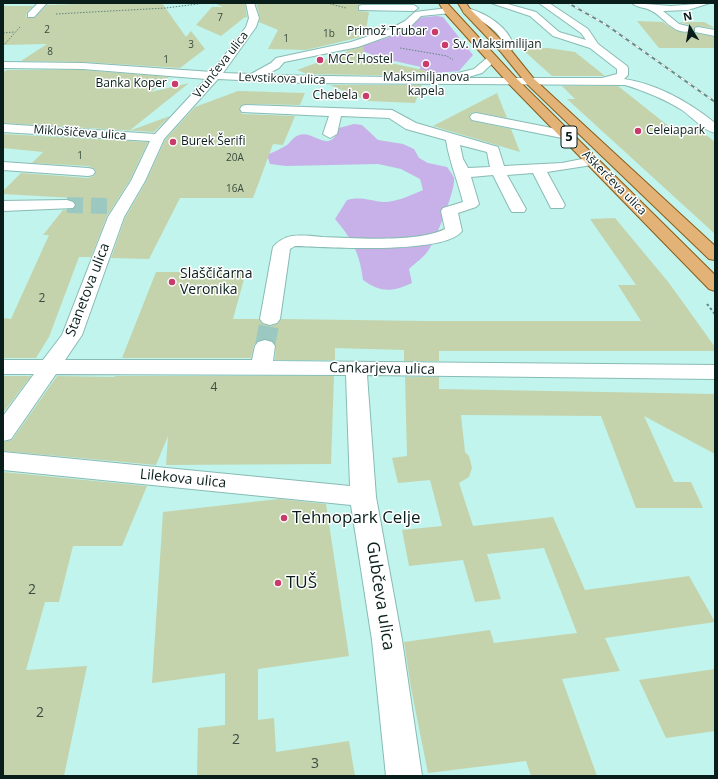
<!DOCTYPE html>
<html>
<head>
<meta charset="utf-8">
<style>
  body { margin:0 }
  #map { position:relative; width:718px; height:779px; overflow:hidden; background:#c0f4ec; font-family:"Open Sans",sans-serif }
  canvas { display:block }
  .frame { position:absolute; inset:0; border:4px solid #091e1b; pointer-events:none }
  .north { position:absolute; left:670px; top:8px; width:40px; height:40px; -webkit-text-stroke:3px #fff; paint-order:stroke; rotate:349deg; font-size:11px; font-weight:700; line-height:16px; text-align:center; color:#091e1b }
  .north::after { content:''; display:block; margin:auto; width:14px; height:18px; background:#091e1b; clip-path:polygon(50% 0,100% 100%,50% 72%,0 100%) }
</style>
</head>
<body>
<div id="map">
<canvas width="718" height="779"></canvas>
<div class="frame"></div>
<div class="north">N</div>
</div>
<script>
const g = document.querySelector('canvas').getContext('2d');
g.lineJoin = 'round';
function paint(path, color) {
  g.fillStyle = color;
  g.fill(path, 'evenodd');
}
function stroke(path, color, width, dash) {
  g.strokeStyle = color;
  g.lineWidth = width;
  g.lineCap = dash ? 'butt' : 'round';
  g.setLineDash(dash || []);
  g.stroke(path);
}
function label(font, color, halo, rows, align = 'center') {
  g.font = font + ' "Open Sans",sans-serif';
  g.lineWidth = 3;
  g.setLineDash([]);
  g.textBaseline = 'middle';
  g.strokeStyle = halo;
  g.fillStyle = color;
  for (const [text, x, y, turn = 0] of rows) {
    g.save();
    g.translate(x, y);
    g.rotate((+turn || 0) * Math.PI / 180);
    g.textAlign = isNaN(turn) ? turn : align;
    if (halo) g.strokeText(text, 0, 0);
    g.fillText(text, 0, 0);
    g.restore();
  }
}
paint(new Path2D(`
  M 437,16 L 443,17 L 473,55 L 459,71 L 414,75 L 421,67 L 381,58 L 354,48 L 387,38 L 409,28 L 415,18 Z
  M 354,124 L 362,125 L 378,140 L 403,144 L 414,149 L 419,158 L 428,163 L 447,167 C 449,170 453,175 454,178 C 456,189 435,241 428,251 C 423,258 415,263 409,269 L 412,283 C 393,292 381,293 363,280 C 360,254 352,239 335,219 L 347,200 C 363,196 370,201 384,202 C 397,202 411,195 423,190 L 420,179 L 401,169 L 378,164 L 286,166 L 270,164 L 267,155 C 273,152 281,149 287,145 C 291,142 293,137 299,135 C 315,130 329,156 339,128 Z`), '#c8b1e8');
paint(new Path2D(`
  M 111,3 L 162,3 L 186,37 L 191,31 L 205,49 L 180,68 L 83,62 L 21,61 L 47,44 L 3,45 L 3,6 L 33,6 L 27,12 L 26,17 L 34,18 L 47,5 Z
  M 214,3 L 245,3 L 247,18 L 245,17 L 221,36 L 196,25 L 212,7 L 223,7 Z
  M 256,3 L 370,3 L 358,6 L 358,11 L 369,12 L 365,36 L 306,50 L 268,49 L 278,30 L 259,22 L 260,18 Z
  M 637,21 L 663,22 L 673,29 L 685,33 L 692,32 L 692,26 L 679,22 L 704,22 L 715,28 L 698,26 L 694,27 L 694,33 L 715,37 L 715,48 L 659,48 Z
  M 364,46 L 362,57 L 428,71 L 426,76 L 307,74 L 297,70 L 349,51 L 345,51 Z
  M 548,48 L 575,52 L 605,76 L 552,76 L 522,49 Z
  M 7,70 L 83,70 L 169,77 L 151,92 L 189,83 L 129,131 L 170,116 L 154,132 L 3,123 L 3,72 Z
  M 330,85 L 422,85 L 415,103 L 368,101 Z
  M 562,86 L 618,86 L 671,128 L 696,127 L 715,142 L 715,234 L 567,99 L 575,99 Z
  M 238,91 L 305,93 L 300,105 L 246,104 L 242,105 L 239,108 L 242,114 L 295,116 L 283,145 L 273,144 L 253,198 L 180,198 L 149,259 L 111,258 L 125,218 L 146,182 L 165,140 L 195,107 Z
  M 497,93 L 507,118 L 476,112 L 471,113 L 469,118 L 472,121 L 511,129 L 520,152 L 433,126 Z
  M 3,134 L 148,142 L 130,180 L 107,216 L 91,257 L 79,257 L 49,337 L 36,358 L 3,358 L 3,318 L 11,319 L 49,235 L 43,235 L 63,210 L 73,210 L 76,204 L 71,200 L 73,198 L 3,194 L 3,191 L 21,173 L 88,178 L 94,176 L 96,171 L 93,168 L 88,166 L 32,163 L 43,152 L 3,148 Z
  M 615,218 L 669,283 L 715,347 L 715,351 L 439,351 L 439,361 L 404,361 L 404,350 L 335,348 L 335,360 L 275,360 L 276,345 L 272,341 L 265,339 L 258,341 L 254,345 L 251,358 L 122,358 L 156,272 L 246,272 L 233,319 L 259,319 L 263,324 L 270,326 L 277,324 L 281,319 L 425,321 L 641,321 L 618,285 L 636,285 L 590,219 Z
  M 3,376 L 31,376 L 3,413 Z
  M 57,376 L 114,377 L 115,376 L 334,376 L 331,464 L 166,465 L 168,436 L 156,465 L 3,451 L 3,442 L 12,440 Z
  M 405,377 L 439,377 L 439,389 L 715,394 L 715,454 L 644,416 L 674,482 L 691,482 L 703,508 L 636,508 L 601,416 L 461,415 L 465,452 L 469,456 L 472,468 L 469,477 L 459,483 L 473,526 L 553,517 L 585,590 L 689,576 L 715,622 L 605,638 L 620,671 L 562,679 L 597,776 L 531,776 L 526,761 L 428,773 L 411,688 L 404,642 L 490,630 L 494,643 L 577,633 L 544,548 L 487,554 L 501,599 L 475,602 L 463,560 L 409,566 L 402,530 L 442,526 L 430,480 L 398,483 L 392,458 L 407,456 Z
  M 3,472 L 147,486 L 122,546 L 73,546 L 59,602 L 45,602 L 26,670 L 87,666 L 64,776 L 3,776 Z
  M 279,499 L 326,504 L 349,656 L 258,669 L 258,720 L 274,718 L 276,752 L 349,741 L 355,776 L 197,776 L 198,728 L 225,725 L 225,673 L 152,683 L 163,512 Z
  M 715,669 L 715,731 L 666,738 L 639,680 Z`), '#c4d3ac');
stroke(new Path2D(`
  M 67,205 L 107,206`), '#9bc9c2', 16, [16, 8]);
stroke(new Path2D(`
  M 265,346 L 270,319`), '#9bc9c2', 20, [20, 10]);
const minor = new Path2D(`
  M 38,3 L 47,3 L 34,17 L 28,17 L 28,13 Z
  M 246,3 L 254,3 L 259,18 L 256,27 L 223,73 L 251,74 L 271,63 L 276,58 L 351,42 L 390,29 L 405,21 L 415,12 L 448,8 L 452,11 L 451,13 L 421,16 L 412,25 L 397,33 L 358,47 L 284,62 L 279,68 L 265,75 L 454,78 L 454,74 L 474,69 L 488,57 L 492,56 L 497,59 L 482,73 L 465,78 L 602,78 L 617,74 L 617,69 L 590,48 L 553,36 L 530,16 L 491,3 L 504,3 L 536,12 L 559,32 L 586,40 L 581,33 L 539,3 L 549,3 L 588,29 L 598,44 L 627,66 L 628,68 L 628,75 L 624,79 C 657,84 689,102 715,123 L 715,133 C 703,130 692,117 682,110 C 664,99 645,91 625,85 L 304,83 L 218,79 L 164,139 L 145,181 L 124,217 L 82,335 L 65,360 L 252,360 L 255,346 L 258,342 L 265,340 L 272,342 L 275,346 L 273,361 L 715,365 L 715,379 L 367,375 L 376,497 L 402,640 L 422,776 L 386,776 L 372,640 L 351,505 L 3,470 L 3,452 L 350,486 L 346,375 L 56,374 L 11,439 L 3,441 L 3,416 L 34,374 L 3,374 L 3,360 L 43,360 L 62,335 L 108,217 L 131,181 L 150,141 L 3,132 L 3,124 L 155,134 L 206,79 L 83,69 L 3,68 L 3,62 L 83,63 L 212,72 L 246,27 L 249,18 Z
  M 632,3 L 671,6 L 710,3 L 688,10 L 663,11 L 679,24 L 691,27 L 691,31 C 673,36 664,16 650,10 C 644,7 637,8 632,3 Z
  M 362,5 L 414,5 L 418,8 L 414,11 L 359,10 L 359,6 Z
  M 467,8 C 486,13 509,27 514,47 C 511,52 507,54 501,52 L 500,50 L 504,46 C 500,29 479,19 464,13 L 463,11 Z
  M 698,27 L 715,30 L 715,36 L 695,32 L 695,28 Z
  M 246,105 L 392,110 L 416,123 L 498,147 L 504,166 L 562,163 L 592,157 L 597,158 L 599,161 L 597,164 L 592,165 L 547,172 L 565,205 L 563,208 L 551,208 L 533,173 L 507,175 L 526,209 L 524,212 L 512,212 L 510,209 L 493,175 L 471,177 L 479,204 L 476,207 L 458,213 L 462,231 C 445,255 326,247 295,246 L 290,249 L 280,319 L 277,323 L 270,325 L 263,323 L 260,319 L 273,247 C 277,242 285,237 292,236 C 301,235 313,236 322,237 C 355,238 417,243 445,229 L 441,211 L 443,208 L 463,202 C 458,181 449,161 446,140 L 406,129 L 389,118 L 341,116 L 337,134 L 330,138 L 323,134 L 329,116 L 242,112 L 240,109 L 242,106 ZM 460,145 L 487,152 L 490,167 L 468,168 L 463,159 Z
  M 476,113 L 567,131 L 574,135 L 567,139 L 472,120 L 470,117 L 472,114 Z
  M 3,162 L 88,168 L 93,169 L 95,172 L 93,175 L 88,176 L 3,170 Z
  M 67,200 L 73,202 L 75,205 L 73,208 L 3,211 L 3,201 Z`);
const major = new Path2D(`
  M 439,3 L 447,3 L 517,79 L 715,275 L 715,291 L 709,289 L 509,84 L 445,13 Z
  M 458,3 L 466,3 L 470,9 L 509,48 L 534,79 L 715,246 L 715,260 L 709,259 L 526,83 L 501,52 L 464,13 Z`);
stroke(minor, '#88bbb4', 2);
stroke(major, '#8a5d1b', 2);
stroke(new Path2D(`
  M 327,3 L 346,8
  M 56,14 L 166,8 L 205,3
  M 3,33 L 14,32
  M 3,46 L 20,27
  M 400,48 L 447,56 L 453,60`), '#60847e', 1, [1.5, 1.5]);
stroke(new Path2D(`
  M 707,304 L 715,314`), '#60847e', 2, [2.5, 2.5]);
paint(minor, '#fff');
paint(major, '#e3b276');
const rail = new Path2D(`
  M 568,3 L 605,24 L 715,102`);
stroke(rail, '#658984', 2);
stroke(rail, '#fff', 1.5, [4]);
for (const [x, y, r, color] of [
  [435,32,4,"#c83b6b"],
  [445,45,4,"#c83b6b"],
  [320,60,4,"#c83b6b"],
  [426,64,4,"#c83b6b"],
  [175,84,4,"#c83b6b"],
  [366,96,4,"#c83b6b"],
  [638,131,4,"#c83b6b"],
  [173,142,4,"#c83b6b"],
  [172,282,4,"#c83b6b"],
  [284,518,4,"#c83b6b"],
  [278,583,4,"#c83b6b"]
]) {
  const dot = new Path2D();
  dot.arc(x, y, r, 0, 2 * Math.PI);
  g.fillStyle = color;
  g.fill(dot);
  stroke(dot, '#fff', 1.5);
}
label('10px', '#384b3f', null, [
  ["7",220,18],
  ["2",47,30],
  ["1b",329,34],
  ["1",286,39],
  ["3",191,45],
  ["8",50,52],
  ["1",166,60],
  ["1",80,156],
  ["20A",235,158],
  ["16A",235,189]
]);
label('12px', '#091e1b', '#fff', [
  ["Primož Trubar",427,32,"right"],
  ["Sv. Maksimilijan",453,45],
  ["MCC Hostel",328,60],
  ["Maksimiljanova",426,78,"center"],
  ["kapela",426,92,"center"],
  ["Banka Koper",167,84,"right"],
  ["Chebela",358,96,"right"],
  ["Celeiapark",646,131],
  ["Burek Šerifi",181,142]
], 'left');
label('12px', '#091e1b', '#fff', [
  ["Vrunčeva ulica",221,65,-52],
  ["Levstikova ulica",282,79,2],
  ["Miklošičeva ulica",80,133,4],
  ["Aškerčeva ulica",614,183,45]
]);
label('12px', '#384b3f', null, [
  ["2",42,299],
  ["4",214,388]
]);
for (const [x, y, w] of [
  [569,137,16]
]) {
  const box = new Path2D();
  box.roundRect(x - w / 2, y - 11, w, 22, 3);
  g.fillStyle = '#fff';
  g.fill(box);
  stroke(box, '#091e1b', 1);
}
label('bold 13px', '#091e1b', null, [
  ["5",569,137]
]);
label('14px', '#091e1b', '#fff', [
  ["Slaščičarna",180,274],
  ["Veronika",180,290]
], 'left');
label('14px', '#091e1b', '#fff', [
  ["Stanetova ulica",88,290,-69],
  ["Cankarjeva ulica",382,369,1],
  ["Lilekova ulica",183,479,6]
]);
label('14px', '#384b3f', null, [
  ["2",32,590],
  ["2",40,713],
  ["2",236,740],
  ["3",315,764]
]);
label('17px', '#091e1b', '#fff', [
  ["Tehnopark Celje",292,518],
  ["TUŠ",286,583]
], 'left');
label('17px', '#091e1b', '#fff', [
  ["Gubčeva ulica",380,596,81]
]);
</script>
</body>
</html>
